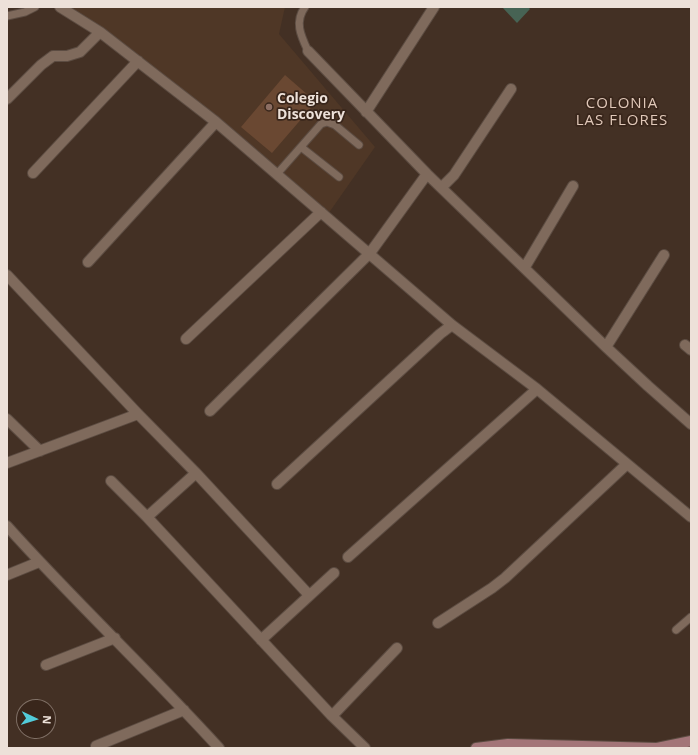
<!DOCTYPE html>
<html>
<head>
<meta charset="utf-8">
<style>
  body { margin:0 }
  #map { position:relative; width:698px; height:755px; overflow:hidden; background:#433024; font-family:"Open Sans",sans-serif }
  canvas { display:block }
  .frame { position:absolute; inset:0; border:8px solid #ede1d9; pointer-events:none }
  .north { position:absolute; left:16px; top:699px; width:40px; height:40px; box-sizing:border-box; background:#39261b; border:1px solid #817167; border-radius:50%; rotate:94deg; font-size:11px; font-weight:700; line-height:16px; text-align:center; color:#ede1d9 }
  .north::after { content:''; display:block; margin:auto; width:14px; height:18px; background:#52cbd9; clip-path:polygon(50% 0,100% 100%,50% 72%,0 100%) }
</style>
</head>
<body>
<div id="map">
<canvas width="698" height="755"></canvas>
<div class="frame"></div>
<div class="north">N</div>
</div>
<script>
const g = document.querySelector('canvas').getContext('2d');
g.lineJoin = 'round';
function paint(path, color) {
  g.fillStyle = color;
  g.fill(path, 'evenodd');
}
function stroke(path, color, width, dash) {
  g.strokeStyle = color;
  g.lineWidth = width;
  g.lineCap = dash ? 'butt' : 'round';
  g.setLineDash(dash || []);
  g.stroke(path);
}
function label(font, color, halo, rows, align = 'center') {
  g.font = font + ' "Open Sans",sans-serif';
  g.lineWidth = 3.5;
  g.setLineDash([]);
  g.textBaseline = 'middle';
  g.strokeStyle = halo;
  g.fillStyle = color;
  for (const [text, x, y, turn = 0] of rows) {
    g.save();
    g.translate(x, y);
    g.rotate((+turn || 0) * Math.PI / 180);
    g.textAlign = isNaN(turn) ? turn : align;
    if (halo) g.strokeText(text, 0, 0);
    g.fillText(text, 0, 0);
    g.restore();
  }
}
paint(new Path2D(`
  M 65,7 L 285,7 L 279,34 L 375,147 L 326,217 Z`), '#4f3726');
paint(new Path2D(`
  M 502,7 L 528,7 L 530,9 L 517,23 Z`), '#476354');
paint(new Path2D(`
  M 285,75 L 316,102 L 272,153 L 241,127 Z`), '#6a4832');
const lane = new Path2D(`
  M 305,7 C 294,22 301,36 308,51
  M 7,16 L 25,12 L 35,7
  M 301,147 L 339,177
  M 277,174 L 321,124 L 327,122 L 335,125 L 359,145
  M 676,630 L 691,617`);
const street = new Path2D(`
  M 60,7 L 100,32 L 216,122 L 452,325 L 537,389 L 691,517
  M 308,51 L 427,174 L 606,347 L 648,386 L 691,424
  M 7,99 L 41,65 L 53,56 L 67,56 L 80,52 L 100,32
  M 366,112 L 434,7
  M 33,173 L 138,61
  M 442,187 L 454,175 L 511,89
  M 88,262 L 216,122
  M 525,267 L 573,186
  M 7,275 L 138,414 L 196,473 L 309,595
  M 186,339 L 321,212
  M 685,345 L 691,350
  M 606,347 L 664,255
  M 210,411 L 370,253 L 427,174
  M 7,419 L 40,451
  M 7,463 L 138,414
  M 111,481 L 147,517 L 332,716 L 365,748
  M 277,484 L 440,334 L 452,325
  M 147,517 L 196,473
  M 7,526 C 75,602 150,672 219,748
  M 348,557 L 537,389
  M 7,575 L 39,562
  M 438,623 L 492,588 L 505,578 L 627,464
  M 261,640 L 334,573
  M 46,665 L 115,638
  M 332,716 L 397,648
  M 96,746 L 184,710`);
const secondary = new Path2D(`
  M 476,748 L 508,744 L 657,748 L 691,741`);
stroke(lane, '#5c4c42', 9);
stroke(street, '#5c4c42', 12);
stroke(secondary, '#5c4c42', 12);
stroke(lane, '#7f6a5c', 7);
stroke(street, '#7f6a5c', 10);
stroke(secondary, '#a37578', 10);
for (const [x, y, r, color] of [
  [269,107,4,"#8d6e63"]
]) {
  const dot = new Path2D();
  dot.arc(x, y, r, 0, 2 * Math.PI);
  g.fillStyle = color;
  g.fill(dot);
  stroke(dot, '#39261b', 1.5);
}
label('bold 14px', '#ede1d9', '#39261b', [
  ["Colegio",277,99],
  ["Discovery",277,115]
], 'left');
g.letterSpacing = '1px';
label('15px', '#e0c8b9', '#39261b', [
  ["COLONIA",622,104],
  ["LAS FLORES",622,121]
]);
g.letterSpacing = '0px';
</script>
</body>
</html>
